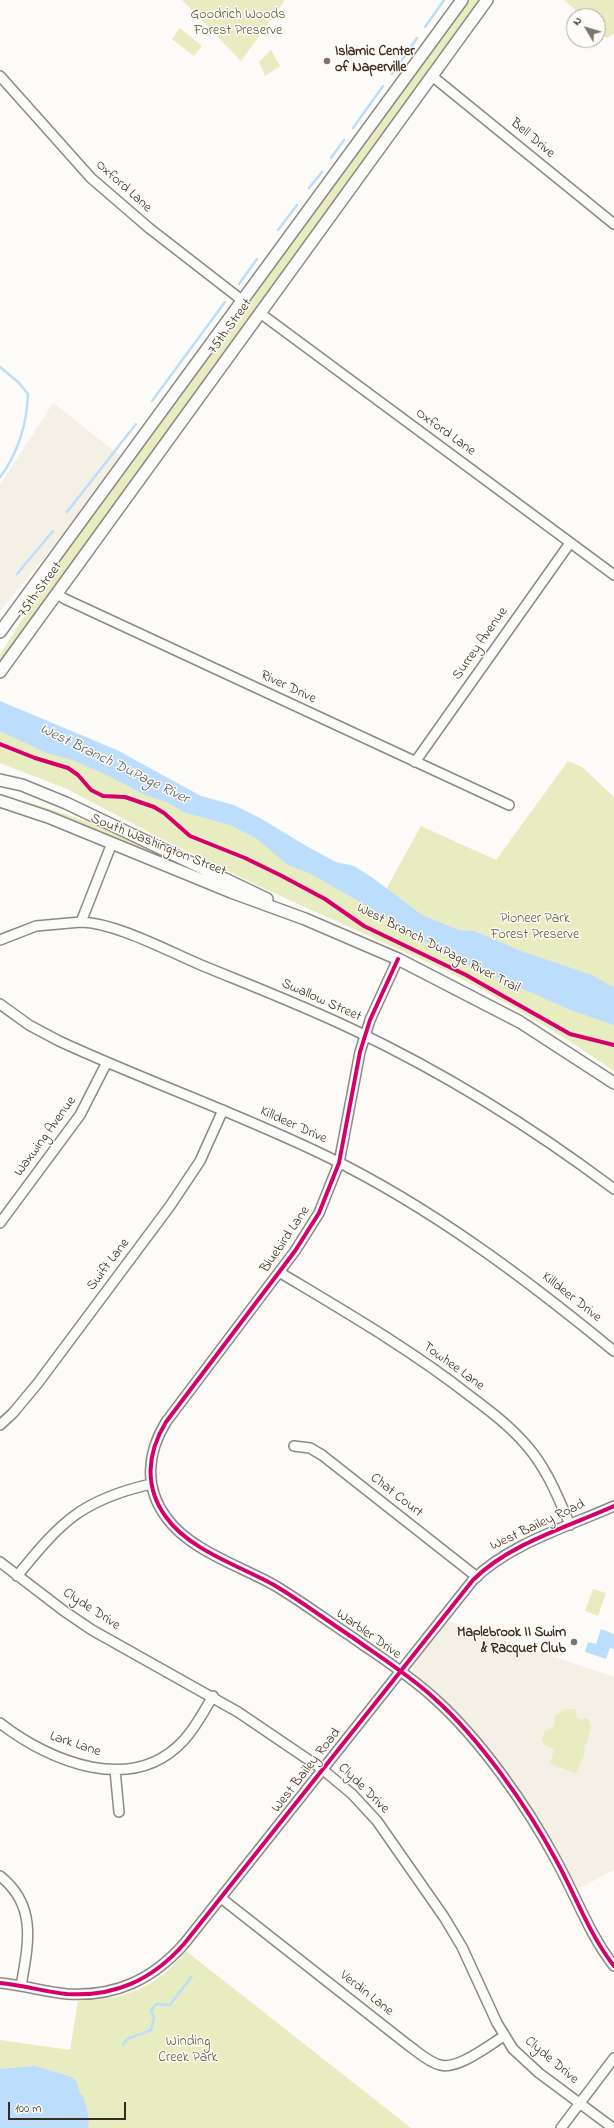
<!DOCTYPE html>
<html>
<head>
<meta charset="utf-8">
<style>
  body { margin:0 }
  #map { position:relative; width:614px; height:2128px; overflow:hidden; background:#fcfbf8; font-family:"Indie Flower",sans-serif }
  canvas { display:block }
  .north { position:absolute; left:566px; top:8px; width:40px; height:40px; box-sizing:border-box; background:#fdfcf7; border:1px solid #afa8a0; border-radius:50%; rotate:308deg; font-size:11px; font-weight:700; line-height:16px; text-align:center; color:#3b2a1e }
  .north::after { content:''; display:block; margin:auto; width:14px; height:18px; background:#7f736a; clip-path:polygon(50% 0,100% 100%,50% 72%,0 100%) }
  .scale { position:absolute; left:8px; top:2102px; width:118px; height:18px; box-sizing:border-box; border:2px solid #3b2a1e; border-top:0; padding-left:5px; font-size:12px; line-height:14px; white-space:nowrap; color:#3b2a1e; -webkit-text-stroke:3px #fdfcf7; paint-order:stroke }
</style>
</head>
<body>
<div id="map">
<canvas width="614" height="2128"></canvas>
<div class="north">N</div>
<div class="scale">100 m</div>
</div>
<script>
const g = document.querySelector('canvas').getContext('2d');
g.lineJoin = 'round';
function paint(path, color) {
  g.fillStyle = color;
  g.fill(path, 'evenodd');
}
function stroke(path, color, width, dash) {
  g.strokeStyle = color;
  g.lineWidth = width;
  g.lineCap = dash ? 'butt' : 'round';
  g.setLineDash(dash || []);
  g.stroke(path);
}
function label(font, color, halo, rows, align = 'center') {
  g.font = font + ' "Indie Flower",sans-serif';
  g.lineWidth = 3;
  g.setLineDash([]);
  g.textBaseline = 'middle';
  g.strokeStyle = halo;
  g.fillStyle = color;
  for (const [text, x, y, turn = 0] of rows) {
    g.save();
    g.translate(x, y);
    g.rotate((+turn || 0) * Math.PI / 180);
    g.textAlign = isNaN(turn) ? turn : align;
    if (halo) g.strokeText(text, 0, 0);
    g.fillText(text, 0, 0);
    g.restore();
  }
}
paint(new Path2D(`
  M 53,403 L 121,456 L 56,543 L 0,611 L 0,484 Z
  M 448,1621 L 614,1677 L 614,1870 L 578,1889 L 541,1824 L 482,1741 L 452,1708 L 412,1672 L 414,1664 Z`), '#f5f0e5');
paint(new Path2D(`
  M 182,0 L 285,0 L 241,61 Z
  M 467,0 L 482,0 L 0,661 L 0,655 L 57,564 Z
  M 564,0 L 614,0 L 614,34 L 607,38 L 598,30 L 598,16 L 582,16 Z
  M 180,28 L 202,46 L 194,56 L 172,39 Z
  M 271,50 L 280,66 L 265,76 L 259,62 Z
  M 0,715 L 231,814 L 380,900 L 421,826 L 496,860 L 568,761 L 582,767 L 614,797 L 614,1071 L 568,1040 L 508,1004 L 447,971 L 267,890 L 164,840 L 67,789 L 0,763 Z
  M 17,798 L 121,833 L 204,872 L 203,875 Z
  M 593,1589 L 606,1593 L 598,1616 L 585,1611 Z
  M 566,1709 L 576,1709 L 577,1718 L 582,1720 L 588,1718 L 591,1727 L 587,1743 L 584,1745 L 585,1752 L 576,1773 L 550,1764 L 554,1749 L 546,1746 L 542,1740 L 544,1732 L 554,1726 L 555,1716 Z
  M 186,1951 L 411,2128 L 0,2128 L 0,2040 L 70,2050 L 78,2001 C 125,1999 156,1989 186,1951 Z`), '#e7edc1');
paint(new Path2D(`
  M 0,701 L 117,750 L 201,796 L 234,805 L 260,818 L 308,847 L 336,862 L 354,866 L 373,878 L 422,915 L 459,930 L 474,931 L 521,951 L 589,974 L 614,987 L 614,1025 L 573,1011 L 450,957 L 362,903 L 311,874 L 288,865 L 257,839 L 230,825 L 183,812 L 169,803 L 143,794 L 109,776 L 72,760 L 46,753 L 0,731 Z
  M 601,1629 L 614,1634 L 614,1649 L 610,1648 L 606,1659 L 585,1652 L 588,1642 L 596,1644 Z
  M 35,2066 L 72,2077 L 76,2081 L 80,2093 L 84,2098 L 89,2119 L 88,2128 L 0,2128 L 0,2069 Z`), '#bcdefc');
stroke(new Path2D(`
  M 425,27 L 444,0
  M 392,74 L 417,38
  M 353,128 L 383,86
  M 331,158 L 344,140
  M 309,188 L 322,172
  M 278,230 L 297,205
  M 239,284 L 257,259
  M 0,367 L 18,382 L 28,394 C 27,423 18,454 0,477
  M 152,401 L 225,302
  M 67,512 L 136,424
  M 17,574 L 53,531
  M 123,2045 L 127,2039 L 151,2030 L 154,2017 L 151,2010 L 157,2004 L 170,2005 L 192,1976`), '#bcdefc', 2.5);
const minor = new Path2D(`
  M 0,76 L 91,178 L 149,228 L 243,301
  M 432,76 L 614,224
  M 260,313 L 614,575
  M 57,594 L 65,599 L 509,805
  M 415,762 L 570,543
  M 81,922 C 116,923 168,951 201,965 C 252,986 304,1006 354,1030 C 446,1074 533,1128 614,1189
  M 0,940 L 36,926 L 81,922 L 112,843
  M 398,959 L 370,1020 L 360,1052 L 339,1163 L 319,1213 L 295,1251 L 166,1422 C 147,1453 144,1487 166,1517 C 189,1550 240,1566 274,1585 C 301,1601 326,1620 352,1637 C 380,1657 409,1675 434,1698 C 480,1739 527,1806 556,1860 C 576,1896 589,1934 614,1966
  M 0,1004 L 29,1025 L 59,1041 C 148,1082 240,1114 328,1157 C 432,1208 525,1278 614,1351
  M 0,1223 L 80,1115 L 107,1062
  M 279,1272 C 344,1311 410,1349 470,1396 C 490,1411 510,1426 527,1446 C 547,1469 558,1497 570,1525
  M 0,1425 L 13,1413 L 38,1383 L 170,1206 L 200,1161 L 223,1110
  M 294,1446 L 310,1448 L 322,1455 L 477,1577
  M 0,1562 L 64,1611 L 92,1630 L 238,1712 L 322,1769 L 352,1794 L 377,1821 L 444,1917 L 462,1947 L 497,2023 L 513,2049 L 539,2073 L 613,2128
  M 17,1576 C 61,1522 81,1500 151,1484
  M 0,1723 C 50,1762 133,1796 184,1740 C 196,1727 204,1711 213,1696
  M 115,1770 L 119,1812
  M 0,1876 C 38,1906 28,1945 21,1986
  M 221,1898 L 408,2045 C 418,2052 428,2062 440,2065 C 458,2070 489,2045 504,2036
  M 0,1983 C 23,1985 45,1992 67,1994 C 115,1997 152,1980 184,1944 L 473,1580 C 509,1544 567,1527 614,1506
  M 561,2128 L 614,2058`);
const major = new Path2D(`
  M 0,632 L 462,0
  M 0,672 L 487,0
  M 0,780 L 22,785 L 66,803 L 267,899
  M 0,801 L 48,817 L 231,892 L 305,919 L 398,959 L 520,1022 L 614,1083`);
stroke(minor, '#8d8985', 12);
stroke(major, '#8d8985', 14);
stroke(minor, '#fbfbf9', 9);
stroke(major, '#fbfbf9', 11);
stroke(new Path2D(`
  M 0,744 L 35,758 L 68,768 L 78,775 L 91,790 L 103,796 L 125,797 L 154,807 L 164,813 L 190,836 L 245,858 L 280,875 L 325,899 L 364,926 L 466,975 L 570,1034 L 614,1045
  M 398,959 L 370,1020 L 360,1052 L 339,1163 L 319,1213 L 295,1251 L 166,1422 C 147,1453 144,1487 166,1517 C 189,1550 240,1566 274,1585 C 301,1601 326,1620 352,1637 C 380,1657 409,1675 434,1698 C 480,1739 527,1806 556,1860 C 576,1896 589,1934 614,1966
  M 0,1983 C 23,1985 45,1992 67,1994 C 115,1997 152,1980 184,1944 L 473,1580 C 509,1544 567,1527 614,1506`), '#d6006c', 4);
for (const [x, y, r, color] of [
  [327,61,4,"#7f736a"],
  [574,1642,4,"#7f736a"]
]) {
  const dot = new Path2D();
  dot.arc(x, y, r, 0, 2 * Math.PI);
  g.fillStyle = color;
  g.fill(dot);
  stroke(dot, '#fdfcf7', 1.5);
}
label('14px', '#62583c', '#fdfcf7', [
  ["Goodrich Woods",238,16],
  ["Forest Preserve",238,32],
  ["Pioneer Park",535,920],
  ["Forest Preserve",535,936],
  ["Winding",188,2043],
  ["Creek Park",188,2059]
]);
label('bold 14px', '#3b2a1e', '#fdfcf7', [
  ["Islamic Center",335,53],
  ["of Naperville",335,69],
  ["Maplebrook II Swim",566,1634,"right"],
  ["& Racquet Club",566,1650,"right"]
], 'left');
label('14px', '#3b2a1e', '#fdfcf7', [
  ["Bell Drive",532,139,40],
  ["Oxford Lane",123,187,42],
  ["75th Street",231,327,-54],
  ["Oxford Lane",445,433,36],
  ["75th Street",41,590,-54],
  ["Surrey Avenue",481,644,-55],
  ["River Drive",288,688,25],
  ["South Washington Street",158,846,22],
  ["West Branch DuPage River Trail",438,949,27],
  ["Swallow Street",321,1001,24],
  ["Killdeer Drive",293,1126,24],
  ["Waxwing Avenue",46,1137,-54],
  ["Bluebird Lane",286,1240,-56],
  ["Swift Lane",109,1265,-53],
  ["Killdeer Drive",571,1298,38],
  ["Towhee Lane",453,1367,36],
  ["Chat Court",396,1496,38],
  ["West Bailey Road",538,1526,-25],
  ["Clyde Drive",91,1610,33],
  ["Warbler Drive",368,1635,35],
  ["Lark Lane",75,1745,18],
  ["West Bailey Road",307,1771,-52],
  ["Clyde Drive",363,1789,44],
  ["Verdin Lane",366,1994,38],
  ["Clyde Drive",551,2061,40]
]);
label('italic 15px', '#595c61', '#fdfcf7', [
  ["West Branch DuPage River",114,765,26]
]);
</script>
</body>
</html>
